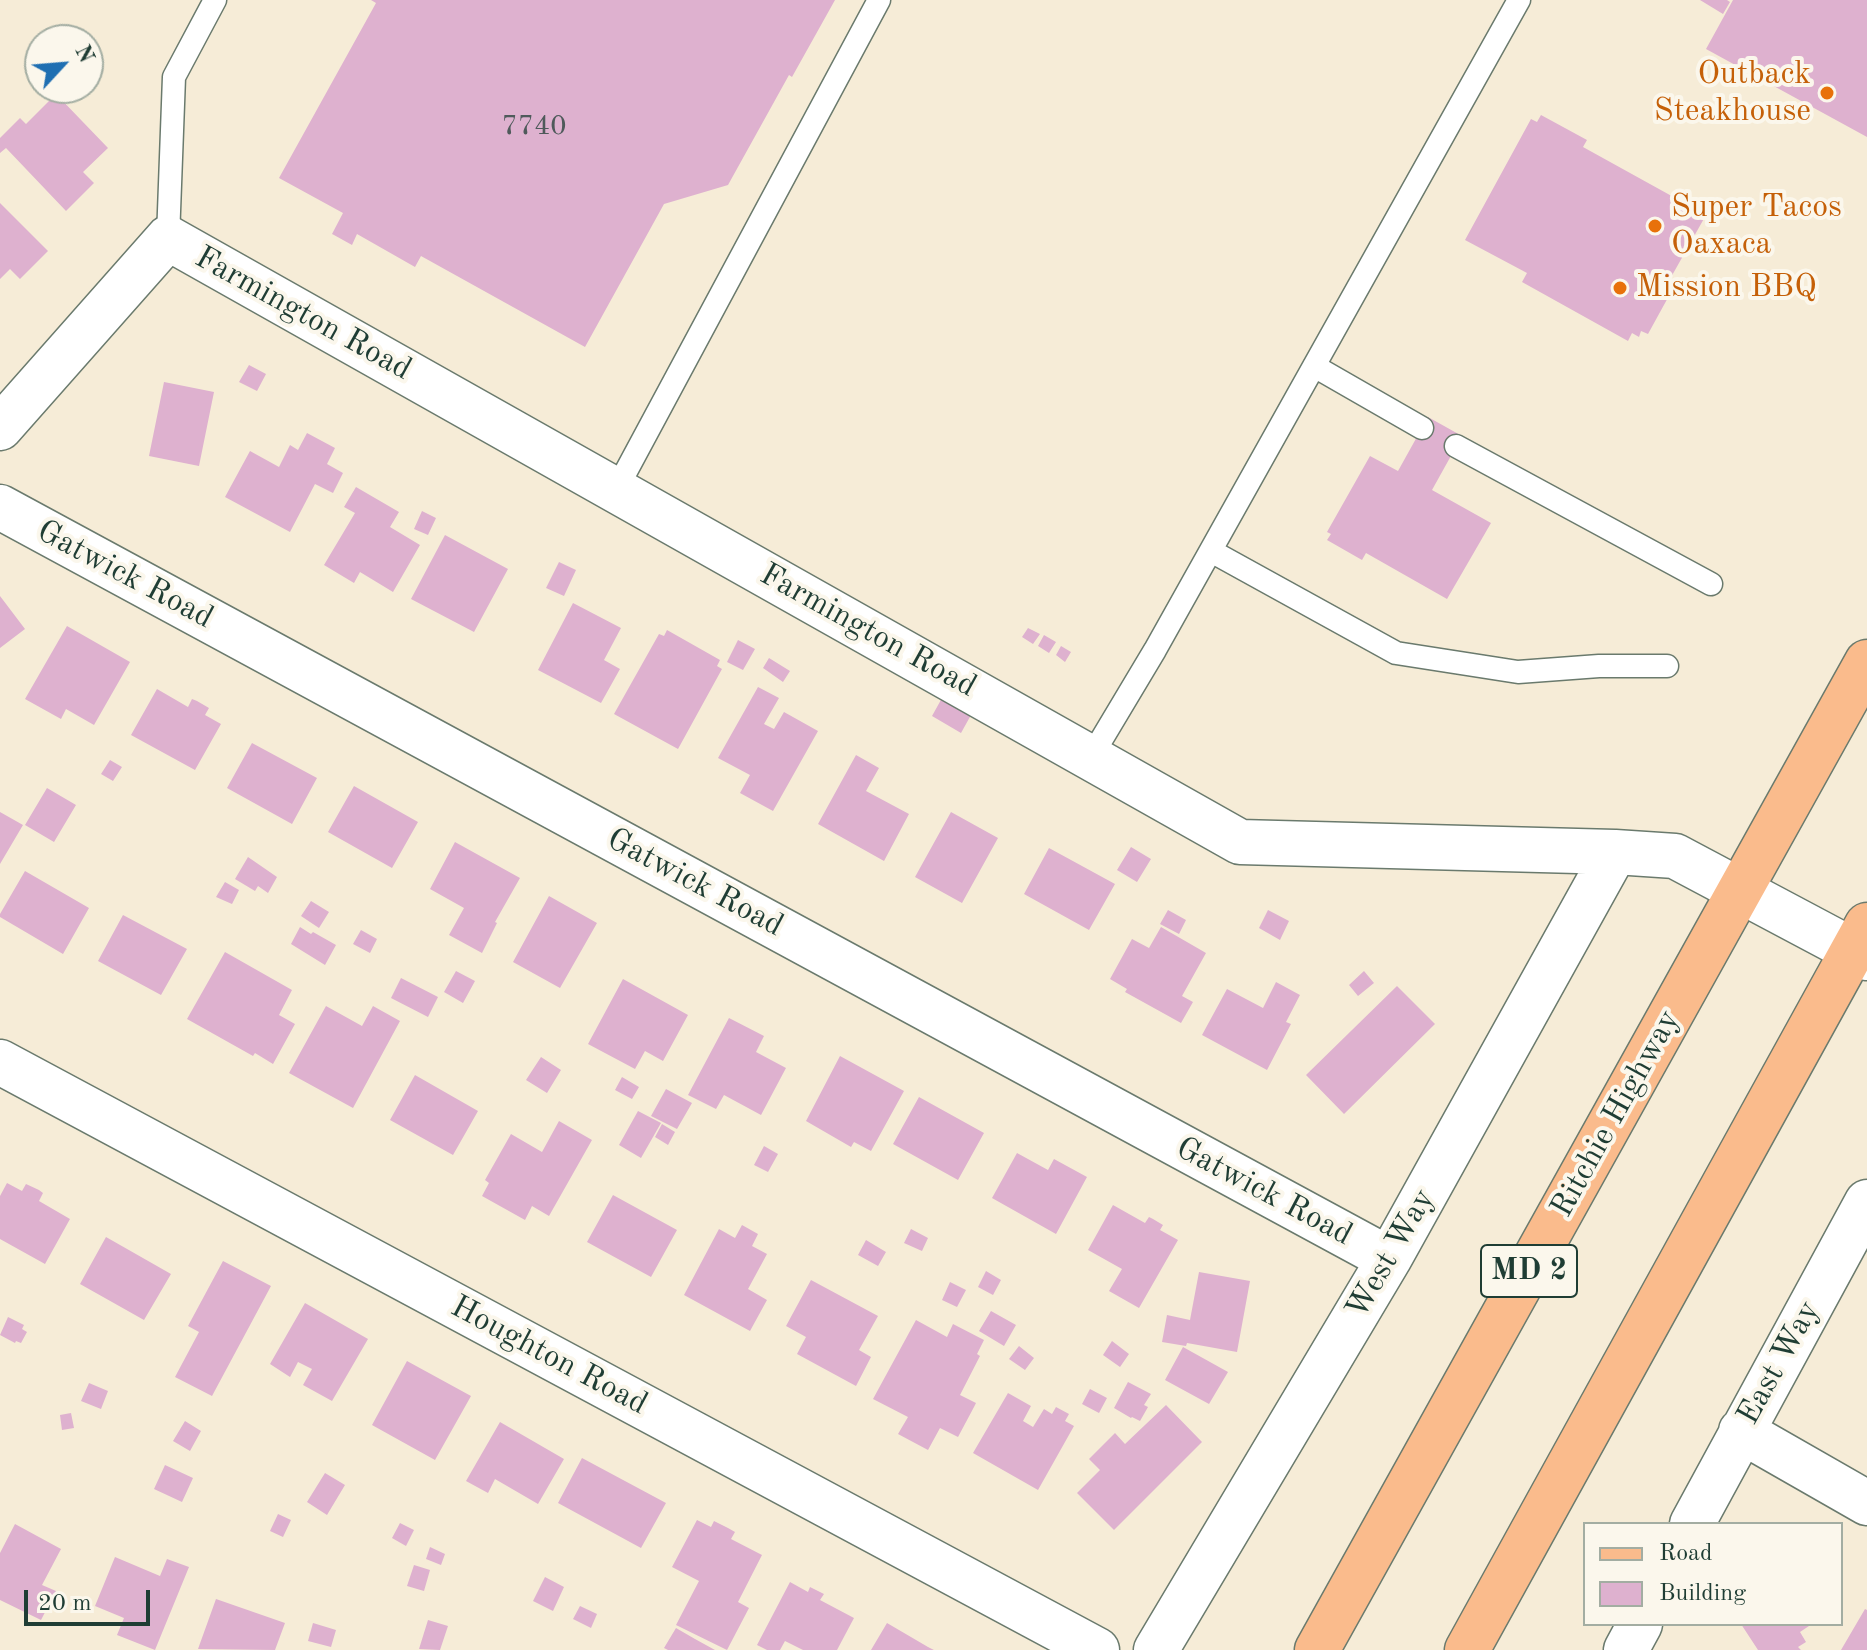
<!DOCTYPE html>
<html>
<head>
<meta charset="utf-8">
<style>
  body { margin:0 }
  #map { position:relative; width:1867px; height:1650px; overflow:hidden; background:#f6ecd7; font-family:"Old Standard TT",serif }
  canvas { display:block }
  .legend { position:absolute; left:1583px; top:1522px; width:260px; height:104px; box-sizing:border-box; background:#fbf7ec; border:2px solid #a3ada2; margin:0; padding:10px 14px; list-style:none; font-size:24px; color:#1f3d34 }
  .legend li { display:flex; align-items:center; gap:16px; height:40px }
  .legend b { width:40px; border:2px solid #a3ada2 }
  .north { position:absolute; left:24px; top:24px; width:80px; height:80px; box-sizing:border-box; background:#fbf7ec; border:2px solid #a3ada2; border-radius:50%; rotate:64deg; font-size:22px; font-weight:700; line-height:32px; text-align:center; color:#1f3d34 }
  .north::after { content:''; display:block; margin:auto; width:28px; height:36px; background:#1f6fb2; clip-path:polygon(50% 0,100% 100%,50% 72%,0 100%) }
  .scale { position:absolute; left:24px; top:1590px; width:126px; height:36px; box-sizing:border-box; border:4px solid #1f3d34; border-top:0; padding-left:10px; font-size:24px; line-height:28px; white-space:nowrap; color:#1f3d34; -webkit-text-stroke:6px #fbf7ec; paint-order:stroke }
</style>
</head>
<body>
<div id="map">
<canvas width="1867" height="1650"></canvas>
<ul class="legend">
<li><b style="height:10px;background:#fabb8c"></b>Road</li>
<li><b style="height:22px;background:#deb1cf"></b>Building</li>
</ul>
<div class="north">N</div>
<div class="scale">20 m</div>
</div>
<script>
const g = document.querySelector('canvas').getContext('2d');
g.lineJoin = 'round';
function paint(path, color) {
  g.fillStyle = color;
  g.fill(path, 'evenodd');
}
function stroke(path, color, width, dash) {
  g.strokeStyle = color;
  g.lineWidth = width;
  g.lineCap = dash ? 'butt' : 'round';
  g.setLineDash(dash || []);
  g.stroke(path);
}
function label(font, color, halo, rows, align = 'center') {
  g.font = font + ' "Old Standard TT",serif';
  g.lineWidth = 8;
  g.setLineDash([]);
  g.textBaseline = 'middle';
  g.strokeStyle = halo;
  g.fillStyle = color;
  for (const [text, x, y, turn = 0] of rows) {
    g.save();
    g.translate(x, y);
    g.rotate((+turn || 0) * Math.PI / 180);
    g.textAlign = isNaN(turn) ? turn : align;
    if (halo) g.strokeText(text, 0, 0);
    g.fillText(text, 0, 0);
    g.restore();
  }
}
paint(new Path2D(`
  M 371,0 L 835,0 L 792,77 L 789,75 L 728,185 L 664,204 L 585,347 L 421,256 L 415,267 L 357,234 L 352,245 L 334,235 L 332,234 L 343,213 L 279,178 L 376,3 Z
  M 1700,0 L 1727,0 L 1730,2 L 1723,14 Z
  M 1733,0 L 1867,0 L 1867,137 L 1706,49 Z
  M 56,94 L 108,148 L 83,172 L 94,183 L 66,211 L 6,148 L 0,153 L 0,138 L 20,118 L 26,124 Z
  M 1541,115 L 1587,140 L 1583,147 L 1706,215 L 1670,279 L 1676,283 L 1648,334 L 1641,331 L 1639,337 L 1632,333 L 1628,341 L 1522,282 L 1527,273 L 1465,240 L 1531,119 L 1537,122 Z
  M 0,203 L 48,251 L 20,279 L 10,269 L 0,279 Z
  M 249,365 L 266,374 L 257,391 L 239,382 Z
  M 164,382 L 214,392 L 199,466 L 149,456 Z
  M 1428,417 L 1462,436 L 1432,490 L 1491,523 L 1447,599 L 1366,553 L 1362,560 L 1327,540 L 1331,534 L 1327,532 L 1370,456 L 1398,471 Z
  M 307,433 L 335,448 L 327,464 L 343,473 L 333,493 L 315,484 L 290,532 L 225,497 L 250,451 L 279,467 L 290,445 L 298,450 Z
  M 356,487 L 399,512 L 390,527 L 420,545 L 393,592 L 360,572 L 354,583 L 324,565 L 355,513 L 344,507 Z
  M 422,511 L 436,518 L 428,535 L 414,529 Z
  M 445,535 L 508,569 L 474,632 L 411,599 Z
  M 559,562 L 576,570 L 564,596 L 546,588 Z
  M 0,596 L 25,629 L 0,648 Z
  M 573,603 L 621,628 L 604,660 L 620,669 L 601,703 L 538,670 Z
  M 67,626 L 130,662 L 94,725 L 66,709 L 61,719 L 25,699 Z
  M 1028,628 L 1040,634 L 1033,644 L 1022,637 Z
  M 667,630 L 720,660 L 717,666 L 722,669 L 678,749 L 614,714 L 659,634 L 664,636 Z
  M 1044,635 L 1056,642 L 1049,653 L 1038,646 Z
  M 738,640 L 755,649 L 743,670 L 727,662 Z
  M 1061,646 L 1071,652 L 1065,662 L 1056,655 Z
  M 769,658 L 790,671 L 783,682 L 763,668 Z
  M 758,687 L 779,698 L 764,724 L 774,729 L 784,712 L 818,731 L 773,811 L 740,793 L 750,775 L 718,758 Z
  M 157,689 L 188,707 L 192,699 L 197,701 L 209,708 L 205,715 L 221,724 L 195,770 L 131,735 Z
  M 942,698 L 971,715 L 961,733 L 932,716 Z
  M 252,743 L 317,778 L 292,824 L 227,788 Z
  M 856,755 L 879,768 L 866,791 L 909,814 L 884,861 L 818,824 Z
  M 110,760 L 122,767 L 113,781 L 101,774 Z
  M 354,786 L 418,822 L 392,868 L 328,832 Z
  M 47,788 L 76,805 L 54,842 L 25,825 Z
  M 0,812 L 23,825 L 0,864 Z
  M 951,812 L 998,838 L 962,903 L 915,877 Z
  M 455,842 L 520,878 L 495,922 L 497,923 L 482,953 L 449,935 L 464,908 L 430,889 Z
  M 1131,847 L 1151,859 L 1137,882 L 1117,870 Z
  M 1049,848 L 1115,884 L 1089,930 L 1024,894 Z
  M 248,857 L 277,877 L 268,893 L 258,886 L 255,891 L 235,879 Z
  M 25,871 L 89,908 L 63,954 L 0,917 L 0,914 Z
  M 225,882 L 239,890 L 232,904 L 216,897 Z
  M 549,896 L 597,923 L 560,988 L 513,962 Z
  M 311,901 L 329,912 L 319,928 L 301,916 Z
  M 1168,910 L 1186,920 L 1179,934 L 1160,924 Z
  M 1268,910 L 1289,921 L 1280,940 L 1259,928 Z
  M 123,915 L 187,949 L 161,995 L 98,961 Z
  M 300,927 L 311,934 L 313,932 L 336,945 L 325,965 L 291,944 Z
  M 1161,927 L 1206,953 L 1182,996 L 1193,1002 L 1181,1023 L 1125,992 L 1127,989 L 1110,979 L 1132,939 L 1149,948 Z
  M 361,930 L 377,939 L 370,953 L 353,944 Z
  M 225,952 L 292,990 L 279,1015 L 295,1024 L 273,1064 L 255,1053 L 253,1056 L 187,1019 Z
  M 456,971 L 475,981 L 463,1003 L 444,992 Z
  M 1364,971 L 1374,983 L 1358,996 L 1349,985 Z
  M 401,978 L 438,997 L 428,1017 L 391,998 Z
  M 623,979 L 688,1015 L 663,1061 L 645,1051 L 635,1069 L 588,1044 Z
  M 1276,982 L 1300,995 L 1286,1022 L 1291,1024 L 1267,1070 L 1202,1035 L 1227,989 L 1263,1008 Z
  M 1397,986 L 1435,1024 L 1344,1114 L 1306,1075 Z
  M 326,1006 L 362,1026 L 373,1006 L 400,1021 L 353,1108 L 289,1073 Z
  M 729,1018 L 764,1036 L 756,1052 L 786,1068 L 761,1115 L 724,1095 L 716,1109 L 688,1095 Z
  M 840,1056 L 904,1091 L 871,1151 L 854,1142 L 851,1147 L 806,1121 Z
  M 541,1057 L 561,1070 L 547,1093 L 526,1080 Z
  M 415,1075 L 478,1111 L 453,1155 L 390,1120 Z
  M 622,1077 L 639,1087 L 632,1099 L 615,1090 Z
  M 666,1089 L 692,1103 L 677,1129 L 651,1116 Z
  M 919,1097 L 984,1133 L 958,1180 L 893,1144 Z
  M 638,1111 L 661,1123 L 641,1158 L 619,1145 Z
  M 559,1121 L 592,1140 L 549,1216 L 532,1206 L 525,1220 L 482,1196 L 489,1183 L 485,1180 L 511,1134 L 542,1152 Z
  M 662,1124 L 675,1132 L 668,1145 L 655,1137 Z
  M 764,1146 L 778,1154 L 768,1172 L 754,1165 Z
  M 1017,1153 L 1048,1170 L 1054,1159 L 1087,1177 L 1056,1234 L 992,1198 Z
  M 7,1183 L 22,1191 L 26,1184 L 39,1190 L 43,1193 L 39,1201 L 70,1219 L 45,1264 L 0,1239 L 0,1196 Z
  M 613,1195 L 677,1230 L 651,1277 L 587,1242 Z
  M 1113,1205 L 1145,1223 L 1149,1217 L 1153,1219 L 1163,1225 L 1160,1230 L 1178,1240 L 1139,1308 L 1109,1291 L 1122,1269 L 1088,1250 Z
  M 742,1225 L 758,1234 L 752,1246 L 767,1254 L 748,1289 L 767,1300 L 750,1331 L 684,1295 L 719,1229 L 735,1238 Z
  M 911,1229 L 928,1238 L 922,1251 L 904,1243 Z
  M 106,1237 L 171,1274 L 144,1320 L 80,1284 Z
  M 866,1240 L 886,1252 L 878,1266 L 858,1255 Z
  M 223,1261 L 271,1286 L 212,1396 L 175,1377 L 199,1332 L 188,1326 Z
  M 986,1271 L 1001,1280 L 993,1295 L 978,1287 Z
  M 1199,1272 L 1250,1281 L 1237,1352 L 1187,1343 L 1186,1346 L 1162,1342 L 1167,1315 L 1190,1320 Z
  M 811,1280 L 878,1316 L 859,1350 L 871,1357 L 856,1386 L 797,1354 L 806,1337 L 786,1326 Z
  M 950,1282 L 966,1290 L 957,1307 L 942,1300 Z
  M 305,1303 L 368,1339 L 332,1401 L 303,1385 L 312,1369 L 298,1362 L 290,1377 L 270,1364 Z
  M 991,1311 L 1016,1325 L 1004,1346 L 979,1331 Z
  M 8,1317 L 24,1325 L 22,1329 L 27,1332 L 21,1343 L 16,1341 L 15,1343 L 0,1335 Z
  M 916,1320 L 947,1337 L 953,1324 L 984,1340 L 977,1354 L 980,1356 L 960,1395 L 976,1403 L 974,1407 L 958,1437 L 940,1428 L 928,1450 L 898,1434 L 908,1417 L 873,1399 Z
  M 1112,1341 L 1129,1354 L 1120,1367 L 1103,1355 Z
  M 1019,1346 L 1034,1358 L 1025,1370 L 1009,1359 Z
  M 1183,1347 L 1228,1372 L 1209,1404 L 1165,1380 Z
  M 407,1361 L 471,1396 L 435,1460 L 372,1425 Z
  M 1128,1382 L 1151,1394 L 1144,1405 L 1148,1407 L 1140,1421 L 1132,1417 L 1131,1418 L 1114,1408 Z
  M 89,1383 L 108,1391 L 101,1409 L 81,1401 Z
  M 1090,1389 L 1107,1398 L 1099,1413 L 1082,1404 Z
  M 1008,1393 L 1031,1406 L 1023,1421 L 1033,1427 L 1044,1409 L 1052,1414 L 1056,1407 L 1069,1414 L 1065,1421 L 1074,1426 L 1038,1490 L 973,1453 Z
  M 1166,1405 L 1202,1442 L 1114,1530 L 1077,1493 L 1100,1470 L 1089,1459 L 1115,1433 L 1125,1444 Z
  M 71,1413 L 74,1428 L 62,1430 L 60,1415 Z
  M 185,1421 L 201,1431 L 190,1451 L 173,1441 Z
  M 500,1422 L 564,1459 L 538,1504 L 495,1479 L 488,1493 L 466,1481 Z
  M 582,1458 L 666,1503 L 641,1548 L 558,1503 Z
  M 165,1465 L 193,1478 L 182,1502 L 154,1489 Z
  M 325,1473 L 345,1485 L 327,1515 L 307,1502 Z
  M 278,1514 L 291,1520 L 283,1537 L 270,1531 Z
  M 697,1520 L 711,1527 L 714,1521 L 728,1528 L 735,1532 L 731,1539 L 762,1555 L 738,1602 L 749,1608 L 727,1650 L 676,1625 L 699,1581 L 672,1567 Z
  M 400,1523 L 414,1530 L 406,1546 L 392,1538 Z
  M 15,1524 L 61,1549 L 42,1585 L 56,1591 L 41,1620 L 0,1600 L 0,1553 Z
  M 430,1547 L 445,1554 L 441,1565 L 426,1559 Z
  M 115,1557 L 160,1576 L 167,1559 L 189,1567 L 155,1650 L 117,1635 L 124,1618 L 95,1606 Z
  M 414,1565 L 430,1570 L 424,1591 L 407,1586 Z
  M 545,1577 L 564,1587 L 553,1611 L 533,1601 Z
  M 790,1582 L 808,1592 L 810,1587 L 824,1594 L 820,1600 L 854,1618 L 837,1650 L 803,1650 L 785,1641 L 780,1650 L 767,1650 L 757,1645 Z
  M 216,1599 L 285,1623 L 275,1650 L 198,1649 Z
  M 580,1606 L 597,1614 L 591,1628 L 573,1619 Z
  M 1865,1609 L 1867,1610 L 1867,1650 L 1841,1650 Z
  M 428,1620 L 448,1626 L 440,1650 L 419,1649 Z
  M 313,1623 L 336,1630 L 331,1647 L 308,1641 Z
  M 887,1623 L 928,1647 L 934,1650 L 871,1650 Z
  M 1741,1624 L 1812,1624 L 1800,1632 L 1806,1642 L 1798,1647 L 1801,1650 L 1758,1650 Z
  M 676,1628 L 695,1639 L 715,1650 L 668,1650 L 664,1648 Z`), '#deb1cf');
const service = new Path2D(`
  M 168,238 L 174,77 L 215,0
  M 1314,366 L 1422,428
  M 1456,446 L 1711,584
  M 616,490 L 879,0
  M 1211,551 L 1396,653 L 1518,672 L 1599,666 L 1667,666
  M 1091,757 L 1155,650 L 1519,0`);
const minor = new Path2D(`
  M 0,428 L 168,238 L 1240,842 L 1615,852 L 1675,856 L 1867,958
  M 0,507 L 1389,1259
  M 0,1062 L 1097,1650
  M 1741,1431 L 1867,1503
  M 1692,1524 L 1867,1202
  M 1156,1650 L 1389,1259 L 1615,852
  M 1626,1650 L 1640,1624`);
const primary = new Path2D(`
  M 1317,1650 L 1867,662
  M 1467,1650 L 1867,925`);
stroke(service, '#6a7a6d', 25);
stroke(minor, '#6a7a6d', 47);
stroke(primary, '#6a7a6d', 47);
stroke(service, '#fff', 22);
stroke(minor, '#fff', 44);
stroke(primary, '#fabb8c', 44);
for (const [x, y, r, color] of [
  [1827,93,8,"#e8710a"],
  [1655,226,8,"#e8710a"],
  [1620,288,8,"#e8710a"]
]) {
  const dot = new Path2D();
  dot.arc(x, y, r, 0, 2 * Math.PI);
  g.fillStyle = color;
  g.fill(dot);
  stroke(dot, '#fbf7ec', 3);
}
label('28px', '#4f5a5b', null, [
  ["7740",534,127]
]);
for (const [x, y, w] of [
  [1529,1271,96]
]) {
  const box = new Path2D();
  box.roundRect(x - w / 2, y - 26, w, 52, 6);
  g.fillStyle = '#fbf7ec';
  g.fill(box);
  stroke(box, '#1f3d34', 2);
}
label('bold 30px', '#1f3d34', null, [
  ["MD 2",1529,1271]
]);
label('32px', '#c56008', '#fbf7ec', [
  ["Outback",1811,75,"right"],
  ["Steakhouse",1811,112,"right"],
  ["Super Tacos",1671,208],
  ["Oaxaca",1671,245],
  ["Mission BBQ",1636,288]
], 'left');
label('32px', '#1f3d34', '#fbf7ec', [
  ["Farmington Road",303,314,29],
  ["Gatwick Road",125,575,28],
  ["Farmington Road",868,631,29],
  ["Gatwick Road",695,883,28],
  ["Ritchie Highway",1616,1114,-61],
  ["Gatwick Road",1264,1192,28],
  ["West Way",1391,1254,-60],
  ["Houghton Road",549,1356,28],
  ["East Way",1779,1363,-61]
]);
</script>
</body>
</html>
